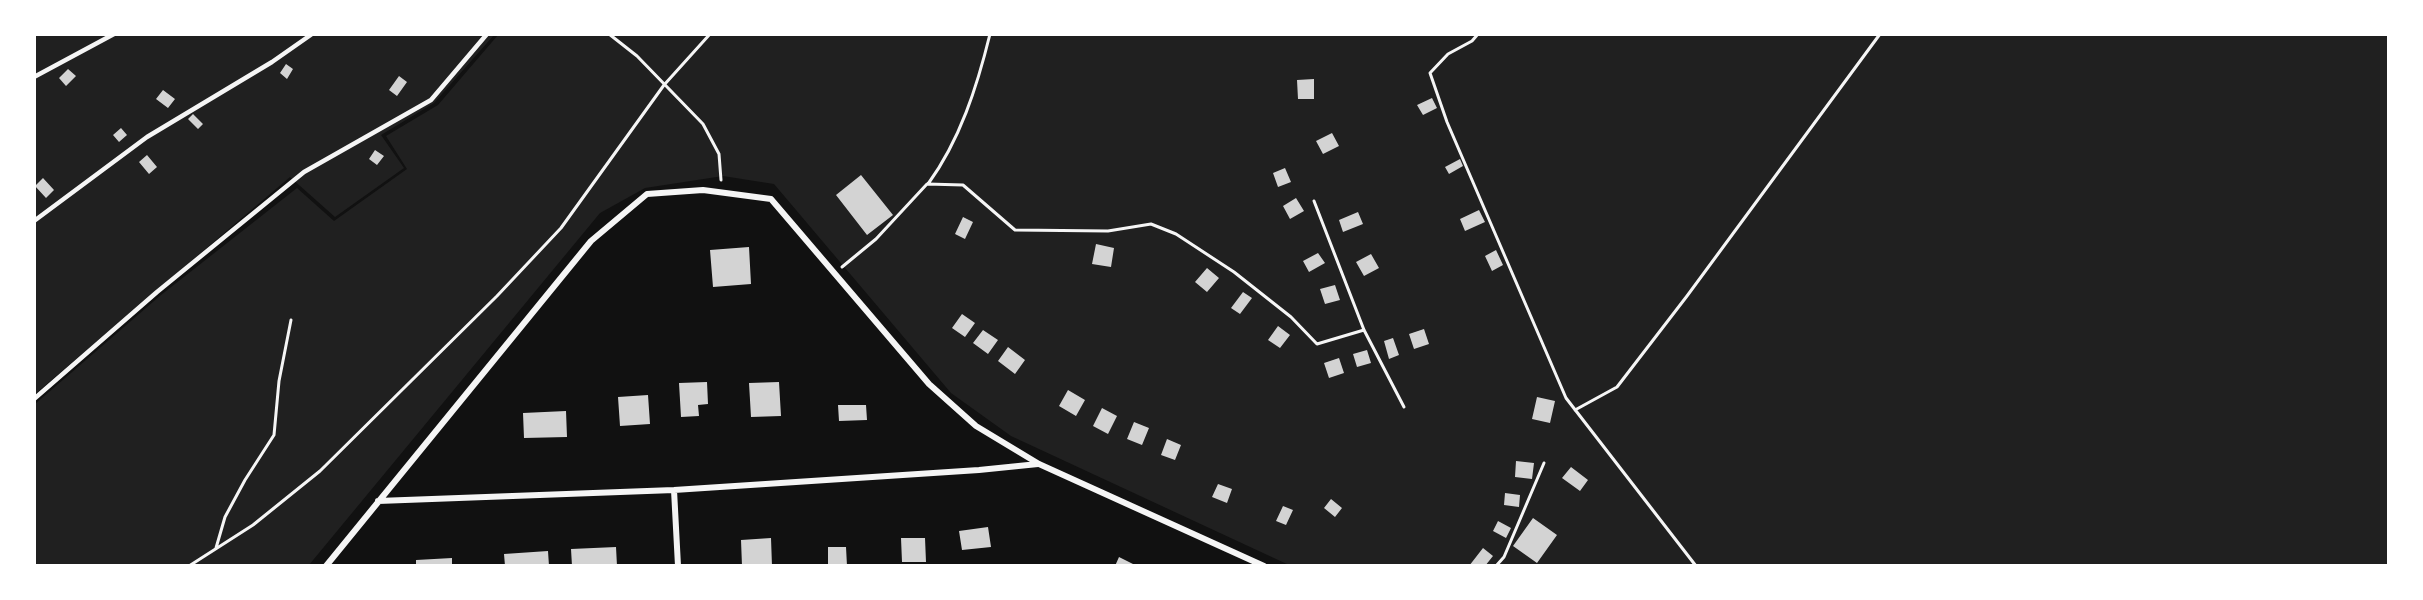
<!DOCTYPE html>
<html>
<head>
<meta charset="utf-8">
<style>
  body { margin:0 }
  #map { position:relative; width:2423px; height:600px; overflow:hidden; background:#111; font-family:Mulish,sans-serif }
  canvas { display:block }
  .frame { position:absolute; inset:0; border:36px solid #fff; pointer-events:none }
</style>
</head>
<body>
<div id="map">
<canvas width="2423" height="600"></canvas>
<div class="frame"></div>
</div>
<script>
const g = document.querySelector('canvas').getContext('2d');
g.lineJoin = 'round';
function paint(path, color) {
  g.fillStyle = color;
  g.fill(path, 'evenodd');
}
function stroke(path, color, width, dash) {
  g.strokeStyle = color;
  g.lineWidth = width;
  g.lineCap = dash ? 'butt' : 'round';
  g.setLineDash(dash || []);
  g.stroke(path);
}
paint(new Path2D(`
  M 35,35 L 494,35 L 434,103 L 381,135 L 404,168 L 335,217 L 290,177 L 35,394 Z
  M 498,35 L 2388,35 L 2388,565 L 1289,565 L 1011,436 L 951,393 L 774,184 L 723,176 L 645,188 L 600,213 L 309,565 L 35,565 L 34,405 L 161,295 L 297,188 L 334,221 L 407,169 L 386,136 L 438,105 Z`), '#202020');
paint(new Path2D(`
  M 286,64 L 293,69 L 287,79 L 280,73 Z
  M 68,69 L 76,76 L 66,86 L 59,78 Z
  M 399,76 L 407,82 L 397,96 L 389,90 Z
  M 1314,79 L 1314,99 L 1298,99 L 1297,80 Z
  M 163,90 L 175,99 L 168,108 L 156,99 Z
  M 1432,98 L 1437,108 L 1423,115 L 1417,105 Z
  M 193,114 L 203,124 L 198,129 L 188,119 Z
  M 121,128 L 127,135 L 119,142 L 113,135 Z
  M 1332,133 L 1339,146 L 1323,154 L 1316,141 Z
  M 375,150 L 384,156 L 377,165 L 369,159 Z
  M 147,155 L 157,167 L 149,174 L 139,162 Z
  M 1460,159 L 1463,166 L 1449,174 L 1445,167 Z
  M 1285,168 L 1291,182 L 1278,187 L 1273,173 Z
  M 861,175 L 893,215 L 867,235 L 836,195 Z
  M 43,178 L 54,190 L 46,198 L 35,186 Z
  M 1296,198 L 1304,211 L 1290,219 L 1283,206 Z
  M 1479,210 L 1485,222 L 1465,231 L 1460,219 Z
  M 1358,212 L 1363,224 L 1343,232 L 1339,220 Z
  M 963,217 L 973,222 L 965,239 L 955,234 Z
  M 1096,244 L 1114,248 L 1111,267 L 1092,264 Z
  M 749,247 L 751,284 L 713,287 L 710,250 Z
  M 1496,250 L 1503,265 L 1492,271 L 1485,256 Z
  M 1318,253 L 1325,263 L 1309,272 L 1303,261 Z
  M 1371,254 L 1379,268 L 1364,276 L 1356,262 Z
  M 1207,268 L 1219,278 L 1207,292 L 1195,282 Z
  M 1335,285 L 1340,300 L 1325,304 L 1320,289 Z
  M 1243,292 L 1252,298 L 1240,314 L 1231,308 Z
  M 962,314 L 975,323 L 965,337 L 952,328 Z
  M 1278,326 L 1290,335 L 1280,348 L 1268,340 Z
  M 1424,329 L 1429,344 L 1414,349 L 1409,334 Z
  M 983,330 L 998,340 L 988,354 L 973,343 Z
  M 1393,338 L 1399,355 L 1389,359 L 1384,341 Z
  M 1008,347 L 1025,360 L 1015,374 L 998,361 Z
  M 1367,350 L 1371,363 L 1357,367 L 1353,354 Z
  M 1339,358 L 1344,373 L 1329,378 L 1324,363 Z
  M 707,382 L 708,404 L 698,405 L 699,416 L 681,417 L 679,383 Z
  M 779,382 L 781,416 L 751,417 L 749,383 Z
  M 1068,390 L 1085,400 L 1076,416 L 1059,406 Z
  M 648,395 L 650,424 L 620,426 L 618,397 Z
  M 1537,397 L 1555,401 L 1550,423 L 1532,419 Z
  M 838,405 L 866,405 L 867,420 L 839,421 Z
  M 1102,408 L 1117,416 L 1108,434 L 1093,426 Z
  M 566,411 L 567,437 L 524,438 L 523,413 Z
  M 1134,422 L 1149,428 L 1142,445 L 1127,439 Z
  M 1167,439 L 1181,445 L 1175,460 L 1161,455 Z
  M 1516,461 L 1534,463 L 1532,479 L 1515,477 Z
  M 1571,467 L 1588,480 L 1580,491 L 1562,478 Z
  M 1218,484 L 1232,489 L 1227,503 L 1212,497 Z
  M 1505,493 L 1520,495 L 1519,507 L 1504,505 Z
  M 1331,499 L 1342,508 L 1335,517 L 1324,508 Z
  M 1283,506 L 1293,510 L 1286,525 L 1276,521 Z
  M 1533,518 L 1557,535 L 1537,563 L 1513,546 Z
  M 1498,521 L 1511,528 L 1506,538 L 1493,531 Z
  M 988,527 L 991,547 L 962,550 L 959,531 Z
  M 771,538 L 772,566 L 742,566 L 741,540 Z
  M 901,538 L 925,538 L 926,562 L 902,562 Z
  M 616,547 L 617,566 L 572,566 L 571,549 Z
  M 828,547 L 846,547 L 847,566 L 828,566 Z
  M 1483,548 L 1493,556 L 1485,566 L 1469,566 Z
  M 548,551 L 549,566 L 505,566 L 504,554 Z
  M 1119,557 L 1137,566 L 1115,566 Z
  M 452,558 L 452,566 L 416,566 L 416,560 Z`), '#d3d3d3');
stroke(new Path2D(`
  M 609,34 L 637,56 L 703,124 L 719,154 L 721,180
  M 1478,34 L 1472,41 L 1448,54 L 1430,73 L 1447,122 L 1566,398 L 1696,566
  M 928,184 C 960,140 977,87 990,34
  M 1314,201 L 1364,330 L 1404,407
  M 842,267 L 876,239 L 927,184 L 963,185 L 1015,230 L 1108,231 L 1151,224 L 1176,234 L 1234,272 L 1291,317 L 1317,344 L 1364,330
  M 1575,410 L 1617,387 L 1687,296 L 1880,34
  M 216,548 L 225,517 L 245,480 L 274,435 L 279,381 L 291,320
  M 189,566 L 253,525 L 320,471 L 497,296 L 561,228 L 664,85 L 710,34
  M 1496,566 L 1504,557 L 1544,463`), '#f5f5f5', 3);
stroke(new Path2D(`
  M 34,77 L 114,34
  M 34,221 L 147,137 L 272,62 L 312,34
  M 34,399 L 157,292 L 304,172 L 431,100 L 487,34`), '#f5f5f5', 4.5);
stroke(new Path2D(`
  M 674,490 L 678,566
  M 378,501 L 674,490 L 979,470 L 1038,464
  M 326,566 L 591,241 L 647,194 L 703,190 L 771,199 L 929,384 L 976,426 L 1039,464 L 1264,566`), '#f5f5f5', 6);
</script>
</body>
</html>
